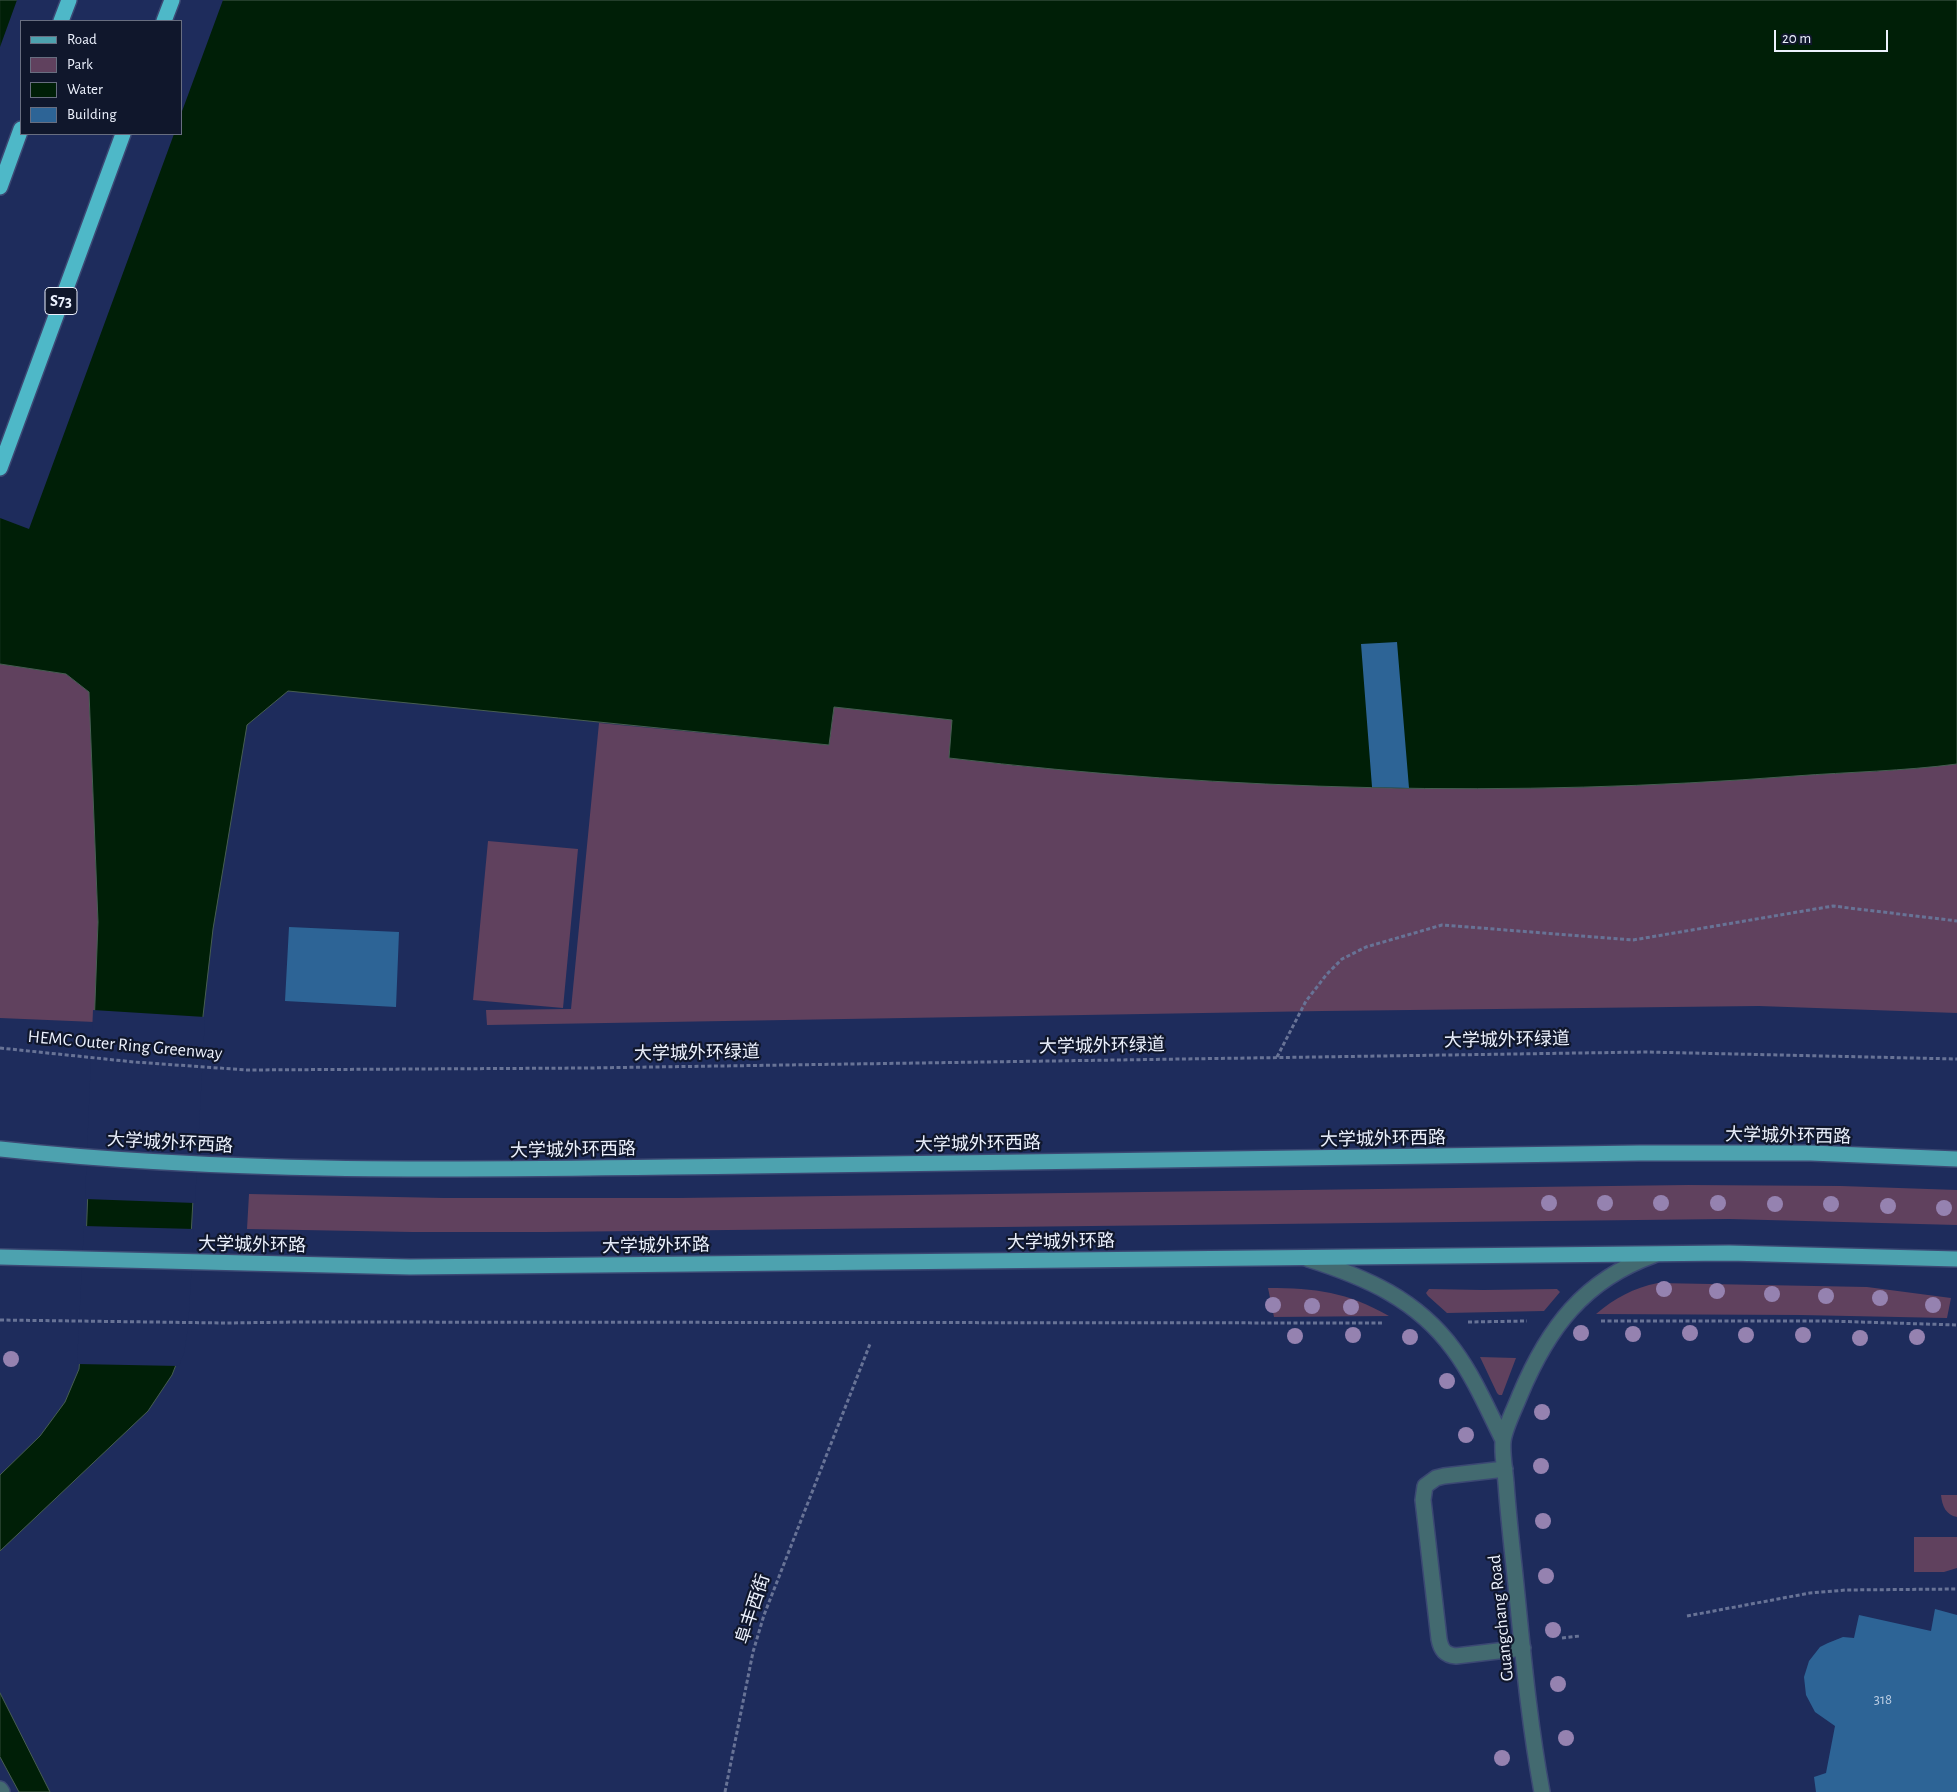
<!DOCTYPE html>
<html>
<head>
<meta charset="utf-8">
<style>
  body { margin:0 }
  #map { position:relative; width:1957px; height:1792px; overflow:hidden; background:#1e2c5c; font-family:"Alegreya Sans",sans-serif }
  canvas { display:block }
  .legend { position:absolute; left:20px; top:20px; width:162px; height:115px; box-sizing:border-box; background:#10172c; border:1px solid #686e80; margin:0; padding:6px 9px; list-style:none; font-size:15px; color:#ecf1fd }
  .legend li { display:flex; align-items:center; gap:10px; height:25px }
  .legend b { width:25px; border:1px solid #686e80 }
  .scale { position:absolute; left:1774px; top:30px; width:114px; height:22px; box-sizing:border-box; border:2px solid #ecf1fd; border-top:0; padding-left:6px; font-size:15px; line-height:18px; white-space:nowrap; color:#ecf1fd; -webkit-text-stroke:4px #10172c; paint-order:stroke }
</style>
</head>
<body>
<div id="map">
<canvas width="1957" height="1792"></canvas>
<ul class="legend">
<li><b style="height:6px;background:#4da2af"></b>Road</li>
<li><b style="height:14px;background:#60415e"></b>Park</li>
<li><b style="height:14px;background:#001f07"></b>Water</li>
<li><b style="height:14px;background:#2d6496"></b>Building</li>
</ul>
<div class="scale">20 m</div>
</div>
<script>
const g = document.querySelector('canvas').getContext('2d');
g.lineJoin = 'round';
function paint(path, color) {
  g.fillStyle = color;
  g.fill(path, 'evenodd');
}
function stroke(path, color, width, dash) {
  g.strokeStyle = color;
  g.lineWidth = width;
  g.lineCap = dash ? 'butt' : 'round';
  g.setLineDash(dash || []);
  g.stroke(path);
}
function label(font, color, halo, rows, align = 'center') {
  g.font = font + ' "Alegreya Sans","Noto Sans SC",sans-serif';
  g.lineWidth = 4.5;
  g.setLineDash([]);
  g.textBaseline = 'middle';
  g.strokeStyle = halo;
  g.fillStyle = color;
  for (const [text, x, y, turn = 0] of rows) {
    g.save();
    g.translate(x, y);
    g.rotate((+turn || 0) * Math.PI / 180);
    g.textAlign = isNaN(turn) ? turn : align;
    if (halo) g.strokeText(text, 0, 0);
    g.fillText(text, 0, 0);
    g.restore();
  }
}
paint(new Path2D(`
  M 0,664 L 66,674 L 89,692 L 98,922 L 95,1022 L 0,1018 Z
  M 834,707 L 953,720 L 949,758 C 1230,791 1513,798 1795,776 C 1849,772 1904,771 1957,764 L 1957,1013 L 1759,1006 L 1323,1011 L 487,1025 L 486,1010 L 571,1009 L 599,723 L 829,745 Z
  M 488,841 L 578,849 L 563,1008 L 473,1000 Z
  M 1688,1185 L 1841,1186 L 1957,1190 L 1957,1225 L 1729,1219 L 547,1232 L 412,1232 L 247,1229 L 249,1194 L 444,1198 L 678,1198 Z
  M 1658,1283 L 1867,1287 L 1951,1298 L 1947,1318 L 1800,1315 L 1596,1314 C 1615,1298 1633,1288 1658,1283 Z
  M 1268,1288 C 1316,1288 1347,1292 1389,1316 L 1274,1317 Z
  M 1429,1289 L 1483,1290 L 1557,1289 L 1560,1292 L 1544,1311 L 1447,1313 L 1428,1296 L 1426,1293 Z
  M 1480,1357 L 1516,1358 L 1502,1395 L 1499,1395 L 1497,1393 Z
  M 1941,1495 L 1957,1495 L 1957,1517 C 1946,1515 1942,1506 1941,1495 Z
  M 1914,1537 L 1957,1537 L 1957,1568 L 1944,1572 L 1914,1572 Z`), '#60415e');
const water = new Path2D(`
  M 0,0 L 1957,0 L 1957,764 C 1904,771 1849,772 1795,776 C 1513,798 1229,791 949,758 L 952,720 L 834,707 L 829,745 L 288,691 L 247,725 L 213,929 L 203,1016 L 186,1328 L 181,1352 L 172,1375 L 148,1411 L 0,1551 L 0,1475 L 40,1436 L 65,1402 L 79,1369 L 83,1322 L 98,922 L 89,692 L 66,674 L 0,664 ZM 21,21 L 181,21 L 181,134 L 21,134 Z
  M 0,1693 L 50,1792 L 19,1792 L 0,1757 Z`);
paint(water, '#001f07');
stroke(water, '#475e51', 1);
paint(new Path2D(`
  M 17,0 L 223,0 L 181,114 L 181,21 L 21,21 L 21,134 L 174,134 L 29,529 L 0,518 L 0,47 Z
  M 93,1010 L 205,1017 L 195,1203 L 85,1199 Z
  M 84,1226 L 194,1229 L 188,1328 L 184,1353 L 179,1366 L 77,1364 Z`), '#1e2c5c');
paint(new Path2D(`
  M 1397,642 L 1409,788 L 1372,787 L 1361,644 Z
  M 289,927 L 399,932 L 396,1007 L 285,1001 Z
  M 1935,1609 L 1957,1615 L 1957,1792 L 1816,1792 L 1814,1777 L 1826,1773 L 1835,1726 L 1815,1712 L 1806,1695 L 1804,1677 L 1809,1661 L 1820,1647 L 1828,1643 L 1843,1637 L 1854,1638 L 1859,1615 L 1931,1631 Z`), '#2d6496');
const minor = new Path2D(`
  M 1308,1259 C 1365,1277 1417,1299 1454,1350 C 1474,1377 1488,1410 1503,1440
  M 1505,1469 L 1444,1476 L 1436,1478 L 1425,1486 L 1423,1500 L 1439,1639 C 1441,1650 1445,1655 1456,1656 L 1523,1648
  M 0,1789 L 2,1792
  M 1542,1792 C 1528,1717 1522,1642 1514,1566 C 1511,1539 1508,1511 1506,1483 C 1505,1470 1502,1455 1503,1442 C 1504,1429 1515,1408 1520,1395 C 1548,1328 1584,1280 1654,1255`);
const major = new Path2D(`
  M 0,1149 C 249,1176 500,1169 749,1166 C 1046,1162 1343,1158 1639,1153 L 1811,1153 L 1957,1159
  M 0,1257 L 410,1267 L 1729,1253 L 1957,1259`);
const highway = new Path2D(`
  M 61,21 L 69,0
  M 164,21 L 172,0
  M 0,187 L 21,129
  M 0,468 L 123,134`);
stroke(minor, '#3b4873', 18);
stroke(major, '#3b4873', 18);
stroke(highway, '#3b4873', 18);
stroke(new Path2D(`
  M 0,1048 L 134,1062 L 247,1070 L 587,1068 L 1646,1052 L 1957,1059
  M 1277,1057 L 1306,1001 L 1327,974 L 1342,959 L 1366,947 L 1442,925 L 1633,940 L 1833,906 L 1957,921
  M 0,1320 L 226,1323 L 299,1322 L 1384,1323
  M 1601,1321 L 1828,1321 L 1957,1325
  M 1468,1322 L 1527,1321
  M 1687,1616 L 1810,1593 L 1846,1590 L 1957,1589
  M 1562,1638 L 1580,1636
  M 725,1792 L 753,1652 L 764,1615 L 870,1344`), '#687396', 3, [4, 2.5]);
stroke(minor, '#436a70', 15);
stroke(major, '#4da2af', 15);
stroke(highway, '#4eb8c8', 15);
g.fillStyle = '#9582b0';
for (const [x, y] of [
  [1549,1203],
  [1605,1203],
  [1661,1203],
  [1718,1203],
  [1775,1204],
  [1831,1204],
  [1888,1206],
  [1944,1208],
  [1664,1289],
  [1717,1291],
  [1772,1294],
  [1826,1296],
  [1880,1298],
  [1273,1305],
  [1933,1305],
  [1312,1306],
  [1351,1307],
  [1581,1333],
  [1690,1333],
  [1633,1334],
  [1353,1335],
  [1746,1335],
  [1803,1335],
  [1295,1336],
  [1410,1337],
  [1917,1337],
  [1860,1338],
  [11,1359],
  [1447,1381],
  [1542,1412],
  [1466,1435],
  [1541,1466],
  [1543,1521],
  [1546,1576],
  [1553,1630],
  [1558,1684],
  [1566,1738],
  [1502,1758]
]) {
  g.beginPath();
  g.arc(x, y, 8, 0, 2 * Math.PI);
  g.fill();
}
label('15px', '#bccee3', null, [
  ["318",1883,1699]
]);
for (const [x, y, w] of [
  [61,301,32]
]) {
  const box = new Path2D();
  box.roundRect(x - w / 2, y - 13.5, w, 27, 4);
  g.fillStyle = '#10172c';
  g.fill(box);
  stroke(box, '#ecf1fd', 1);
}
label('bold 16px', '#ecf1fd', null, [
  ["S73",61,301]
]);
label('18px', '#ecf1fd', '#10172c', [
  ["大学城外环绿道",1507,1040,-1],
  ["HEMC Outer Ring Greenway",125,1045,5],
  ["大学城外环绿道",1102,1046,-1],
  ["大学城外环绿道",697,1053,-1],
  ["大学城外环西路",1788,1136,1],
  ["大学城外环西路",1383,1139,-1],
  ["大学城外环西路",170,1143,3],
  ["大学城外环西路",978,1144,-1],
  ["大学城外环西路",573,1150,-1],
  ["大学城外环路",1061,1242,-1],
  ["大学城外环路",252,1245,1],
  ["大学城外环路",656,1246,-1],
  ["阜丰西街",753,1609,-72],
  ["Guangchang Road",1501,1618,-96]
]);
</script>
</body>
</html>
